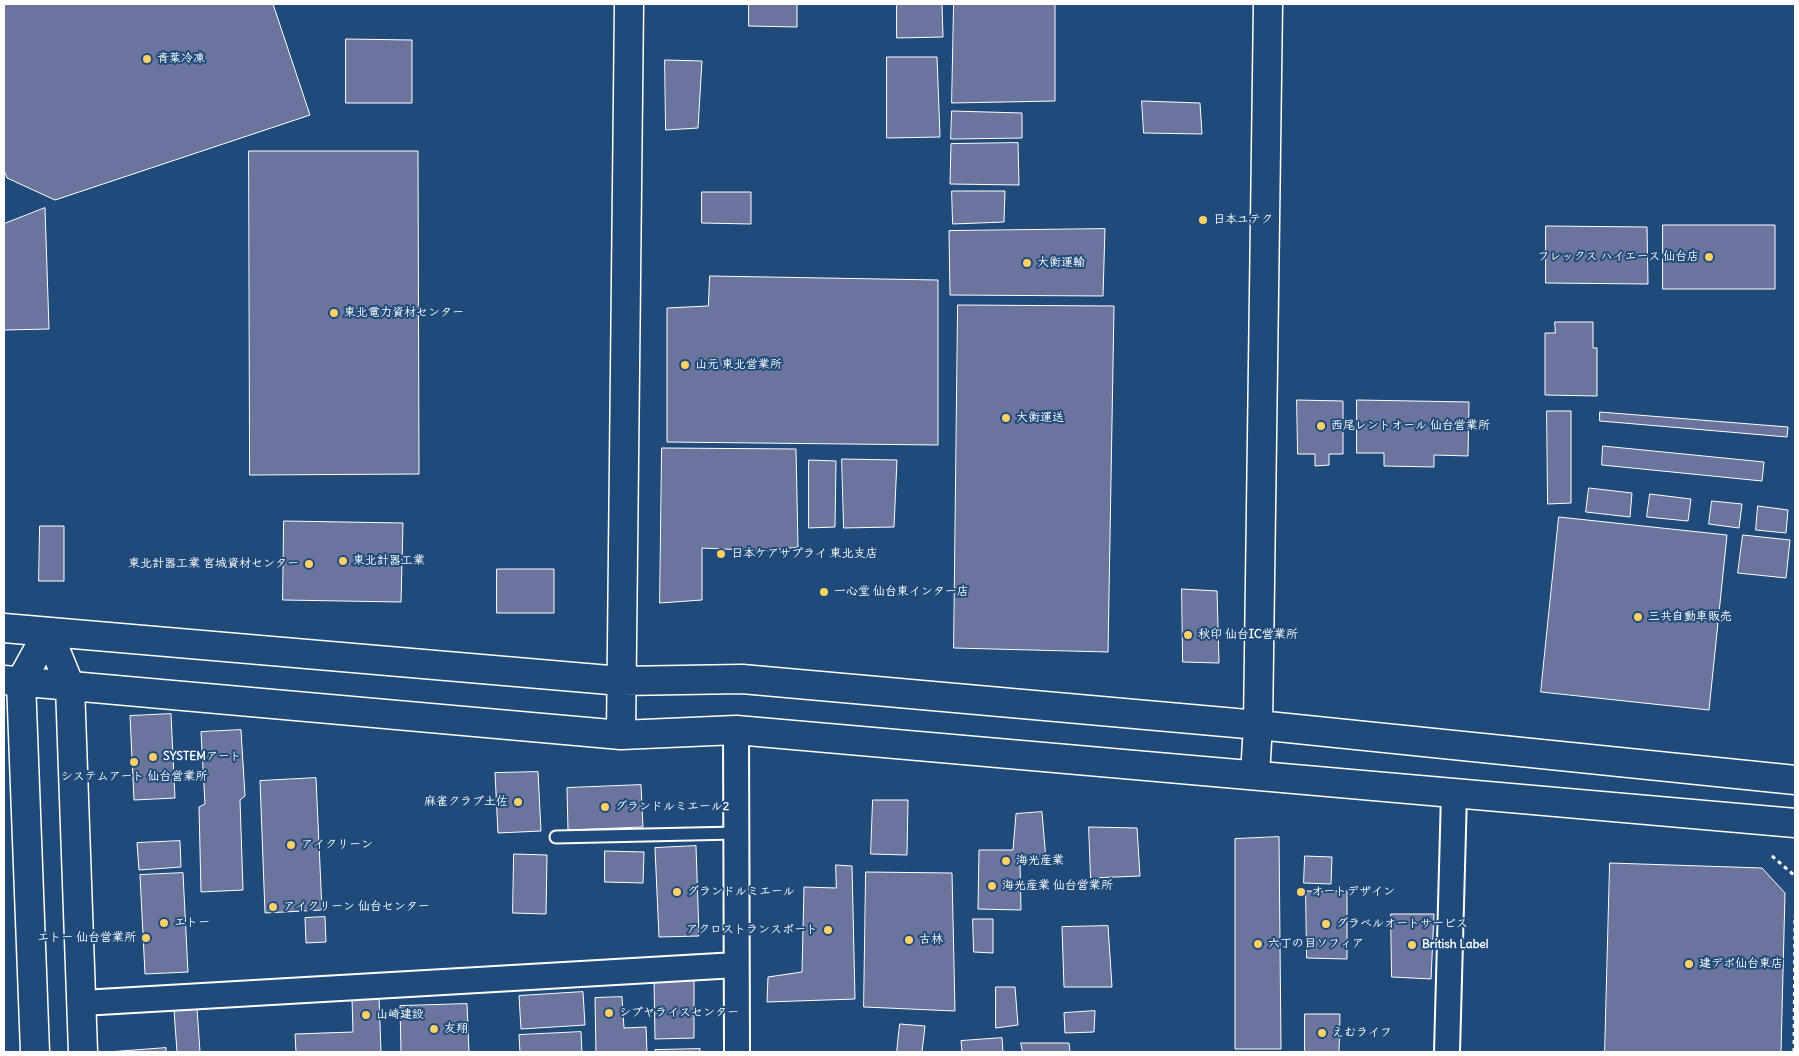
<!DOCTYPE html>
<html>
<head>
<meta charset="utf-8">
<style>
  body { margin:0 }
  #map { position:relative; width:1799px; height:1056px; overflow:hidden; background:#1f4a7a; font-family:Delius,sans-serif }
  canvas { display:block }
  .frame { position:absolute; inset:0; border:5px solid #fff; pointer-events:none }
</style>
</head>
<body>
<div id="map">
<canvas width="1799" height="1056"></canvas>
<div class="frame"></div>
</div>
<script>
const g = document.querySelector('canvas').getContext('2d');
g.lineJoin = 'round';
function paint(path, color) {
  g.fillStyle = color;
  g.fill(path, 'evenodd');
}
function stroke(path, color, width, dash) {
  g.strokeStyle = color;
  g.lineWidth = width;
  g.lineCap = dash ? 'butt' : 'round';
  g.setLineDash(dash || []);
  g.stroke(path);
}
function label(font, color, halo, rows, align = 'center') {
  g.font = font + ' Delius,"Klee One",sans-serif';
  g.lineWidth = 4;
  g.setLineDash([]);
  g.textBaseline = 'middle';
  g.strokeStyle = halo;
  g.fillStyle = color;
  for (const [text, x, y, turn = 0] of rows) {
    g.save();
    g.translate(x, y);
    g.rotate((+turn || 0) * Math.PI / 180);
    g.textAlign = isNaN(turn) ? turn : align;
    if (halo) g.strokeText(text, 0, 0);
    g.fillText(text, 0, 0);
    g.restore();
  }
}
const building = new Path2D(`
  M 4,4 L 273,4 L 310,115 L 55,200 L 7,178 L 4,170 Z
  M 749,4 L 797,4 L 797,27 L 749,26 Z
  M 897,4 L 942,4 L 943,37 L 897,38 Z
  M 954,4 L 1055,4 L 1055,101 L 952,103 Z
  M 346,39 L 412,40 L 412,103 L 346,103 Z
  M 887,57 L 937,57 L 940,137 L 887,138 Z
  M 665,60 L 702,61 L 698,128 L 666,130 Z
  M 1142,101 L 1200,103 L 1202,134 L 1144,133 Z
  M 952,111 L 1022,113 L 1022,138 L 951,139 Z
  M 1018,143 L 1019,185 L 950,184 L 951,144 Z
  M 249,151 L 418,151 L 419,474 L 250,475 Z
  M 952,191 L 1005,191 L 1004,222 L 953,224 Z
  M 702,192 L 751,192 L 751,224 L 702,223 Z
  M 45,208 L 49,329 L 4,330 L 4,224 Z
  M 1663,225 L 1775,225 L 1775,289 L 1663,289 Z
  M 1546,226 L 1647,227 L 1648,284 L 1546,283 Z
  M 1105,229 L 1103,296 L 950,295 L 949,231 Z
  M 710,276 L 938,280 L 938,445 L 667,442 L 667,308 L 708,306 Z
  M 958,305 L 1114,306 L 1108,652 L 954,648 Z
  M 1555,322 L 1593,322 L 1593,348 L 1597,348 L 1597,396 L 1545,395 L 1545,333 L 1555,333 Z
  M 1297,400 L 1343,401 L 1343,454 L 1329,454 L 1329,465 L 1315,466 L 1315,454 L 1298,454 Z
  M 1357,400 L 1469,402 L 1468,456 L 1434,455 L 1434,467 L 1384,466 L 1384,453 L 1357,453 Z
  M 1547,411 L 1571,411 L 1571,503 L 1548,504 Z
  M 1600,412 L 1788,427 L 1787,437 L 1600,421 Z
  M 1603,446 L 1764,462 L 1762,481 L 1602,465 Z
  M 662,448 L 796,449 L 798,547 L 766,551 L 702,548 L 702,600 L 660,603 Z
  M 842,459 L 897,460 L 894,527 L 844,528 Z
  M 809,460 L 836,461 L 835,527 L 809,528 Z
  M 1589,488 L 1632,493 L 1630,517 L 1586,512 Z
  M 1650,494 L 1691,499 L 1688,521 L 1647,517 Z
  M 1712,501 L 1742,504 L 1739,528 L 1709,524 Z
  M 1758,506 L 1788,510 L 1786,533 L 1756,530 Z
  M 1559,517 L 1727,535 L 1709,710 L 1541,692 Z
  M 284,521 L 403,523 L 401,602 L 283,600 Z
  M 40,526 L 64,526 L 64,581 L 39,581 Z
  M 1743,535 L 1790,540 L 1786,578 L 1738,573 Z
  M 497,569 L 554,569 L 554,613 L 497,613 Z
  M 1182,589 L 1217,591 L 1219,663 L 1183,662 Z
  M 171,714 L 175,798 L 134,800 L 130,716 Z
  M 241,730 L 245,796 L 240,800 L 243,890 L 201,892 L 199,807 L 205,804 L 201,732 Z
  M 538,772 L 541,831 L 498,833 L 495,773 Z
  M 316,778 L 322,910 L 265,913 L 260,781 Z
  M 641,785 L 643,827 L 568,830 L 567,788 Z
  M 873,800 L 908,800 L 907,855 L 871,854 Z
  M 1042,812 L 1046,860 L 1020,862 L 1021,910 L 978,909 L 979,850 L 1013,850 L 1016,814 Z
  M 1089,827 L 1137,828 L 1140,876 L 1091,878 Z
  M 1279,837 L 1281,1049 L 1235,1049 L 1235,839 Z
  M 180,841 L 181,867 L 139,870 L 137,843 Z
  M 696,846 L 699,936 L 659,937 L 655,848 Z
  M 605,851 L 644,852 L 643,883 L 605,882 Z
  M 514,854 L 547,855 L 546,914 L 513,913 Z
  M 1305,856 L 1332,857 L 1331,884 L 1304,883 Z
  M 1610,863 L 1762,868 L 1785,893 L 1781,1052 L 1605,1052 Z
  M 836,865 L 852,866 L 855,999 L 767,1002 L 768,977 L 802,972 L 804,887 L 836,888 Z
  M 866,872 L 952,873 L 955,1011 L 864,1007 Z
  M 183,873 L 188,972 L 145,974 L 140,875 Z
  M 1306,891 L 1347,891 L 1347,959 L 1307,958 Z
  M 1391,914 L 1434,914 L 1431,979 L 1392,977 Z
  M 325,917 L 326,942 L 306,943 L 305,918 Z
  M 973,919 L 993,919 L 993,953 L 974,952 Z
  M 1108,926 L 1112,987 L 1064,987 L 1062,927 Z
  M 694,980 L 694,1038 L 655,1039 L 654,981 Z
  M 996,987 L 1015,987 L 1018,1025 L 996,1028 Z
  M 583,992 L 585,1025 L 521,1029 L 519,996 Z
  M 379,997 L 381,1052 L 296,1052 L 295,1034 L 353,1032 L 352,998 Z
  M 622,997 L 624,1028 L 646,1027 L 647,1052 L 596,1052 L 595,998 Z
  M 467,1004 L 469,1052 L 401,1052 L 400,1006 Z
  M 197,1008 L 200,1052 L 177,1052 L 174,1010 Z
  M 1095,1011 L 1094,1032 L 1065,1033 L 1064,1013 Z
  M 1305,1014 L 1340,1014 L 1339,1052 L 1305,1052 Z
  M 900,1024 L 925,1026 L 922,1052 L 897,1052 Z
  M 581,1032 L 582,1052 L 520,1052 L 519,1035 Z
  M 1002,1038 L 1003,1052 L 962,1052 L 961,1041 Z
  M 1021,1043 L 1069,1043 L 1070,1052 L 1023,1052 Z
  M 166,1048 L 166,1052 L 108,1052 Z
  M 700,1049 L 700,1052 L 655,1052 L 655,1050 Z`);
paint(building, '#6a749d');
stroke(building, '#fff', 1);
const service = new Path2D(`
  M 556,837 L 736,833`);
const minor = new Path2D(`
  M 736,730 L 737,1052
  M 82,1003 L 736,965
  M 1447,1052 L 1454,794`);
const tertiary = new Path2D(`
  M 4,628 L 621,681 L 742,679 L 1258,725 L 1795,780
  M 48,632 L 70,686 L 83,1052
  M 4,680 L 621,735 L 736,730 L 1795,823
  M 621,735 L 629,4
  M 1255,775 L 1258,725 L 1268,4
  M 35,1052 L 21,681 L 48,632`);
stroke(service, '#fff', 15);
stroke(minor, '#fff', 28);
stroke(tertiary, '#fff', 31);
stroke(new Path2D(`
  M 1772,856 L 1795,876
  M 1794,1052 L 1795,915`), '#fff', 3, [4, 4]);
stroke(service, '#1f4a7a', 11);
stroke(minor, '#1f4a7a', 24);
stroke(tertiary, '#1f4a7a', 28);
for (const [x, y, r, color] of [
  [147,59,5,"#ffd166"],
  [1203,220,5,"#ffd166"],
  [1709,257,5,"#ffd166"],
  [1027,263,5,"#ffd166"],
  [334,313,5,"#ffd166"],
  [685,365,5,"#ffd166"],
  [1006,418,5,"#ffd166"],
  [1321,426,5,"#ffd166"],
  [721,554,5,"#ffd166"],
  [343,561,5,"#ffd166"],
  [309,564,5,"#ffd166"],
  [824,592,5,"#ffd166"],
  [1638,617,5,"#ffd166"],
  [1188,635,5,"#ffd166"],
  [153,757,5,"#ffd166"],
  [134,762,5,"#ffd166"],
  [518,802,5,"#ffd166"],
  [605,807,5,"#ffd166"],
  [291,845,5,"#ffd166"],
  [1006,861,5,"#ffd166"],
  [992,886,5,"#ffd166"],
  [677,892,5,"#ffd166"],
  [1301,892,5,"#ffd166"],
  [273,907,5,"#ffd166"],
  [164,923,5,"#ffd166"],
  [1326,924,5,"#ffd166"],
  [828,930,5,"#ffd166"],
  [146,938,5,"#ffd166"],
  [909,940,5,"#ffd166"],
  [1258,944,5,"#ffd166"],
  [1412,945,5,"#ffd166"],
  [1689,964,5,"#ffd166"],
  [609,1013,5,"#ffd166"],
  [366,1015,5,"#ffd166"],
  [434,1029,5,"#ffd166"],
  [1322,1033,5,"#ffd166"]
]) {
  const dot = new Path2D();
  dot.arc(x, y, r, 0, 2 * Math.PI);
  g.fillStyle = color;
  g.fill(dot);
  stroke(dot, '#1f4a7a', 2);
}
label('bold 12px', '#fff', '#1f4a7a', [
  ["青葉冷凍",157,59],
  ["日本ユテク",1213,220],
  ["フレックス ハイエース 仙台店",1699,257,"right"],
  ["大衡運輸",1037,263],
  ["東北電力資材センター",344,313],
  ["山元 東北営業所",695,365],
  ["大衡運送",1016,418],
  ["西尾レントオール 仙台営業所",1331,426],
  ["日本ケアサプライ 東北支店",731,554],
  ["東北計器工業",353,561],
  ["東北計器工業 宮城資材センター",299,564,"right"],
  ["一心堂 仙台東インター店",834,592],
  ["三共自動車販売",1648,617],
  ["秋印 仙台IC営業所",1198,635],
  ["SYSTEMアート",163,757],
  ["システムアート 仙台営業所",134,777,"center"],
  ["麻雀クラブ土佐",508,802,"right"],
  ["グランドルミエール2",615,807],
  ["アイクリーン",301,845],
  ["海光産業",1016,861],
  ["海光産業 仙台営業所",1002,886],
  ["グランドルミエール",687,892],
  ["オートデザイン",1311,892],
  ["アイクリーン 仙台センター",283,907],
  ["エトー",174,923],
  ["グラベルオートサービス",1336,924],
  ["アクロストランスポート",818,930,"right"],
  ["エトー 仙台営業所",136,938,"right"],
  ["古林",919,940],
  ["六丁の目ソフィア",1268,944],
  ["British Label",1422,945],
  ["建デポ仙台東店",1699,964],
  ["シブヤライスセンター",619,1013],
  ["山崎建設",376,1015],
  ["友翔",444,1029],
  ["えむライフ",1332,1033]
], 'left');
</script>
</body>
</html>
